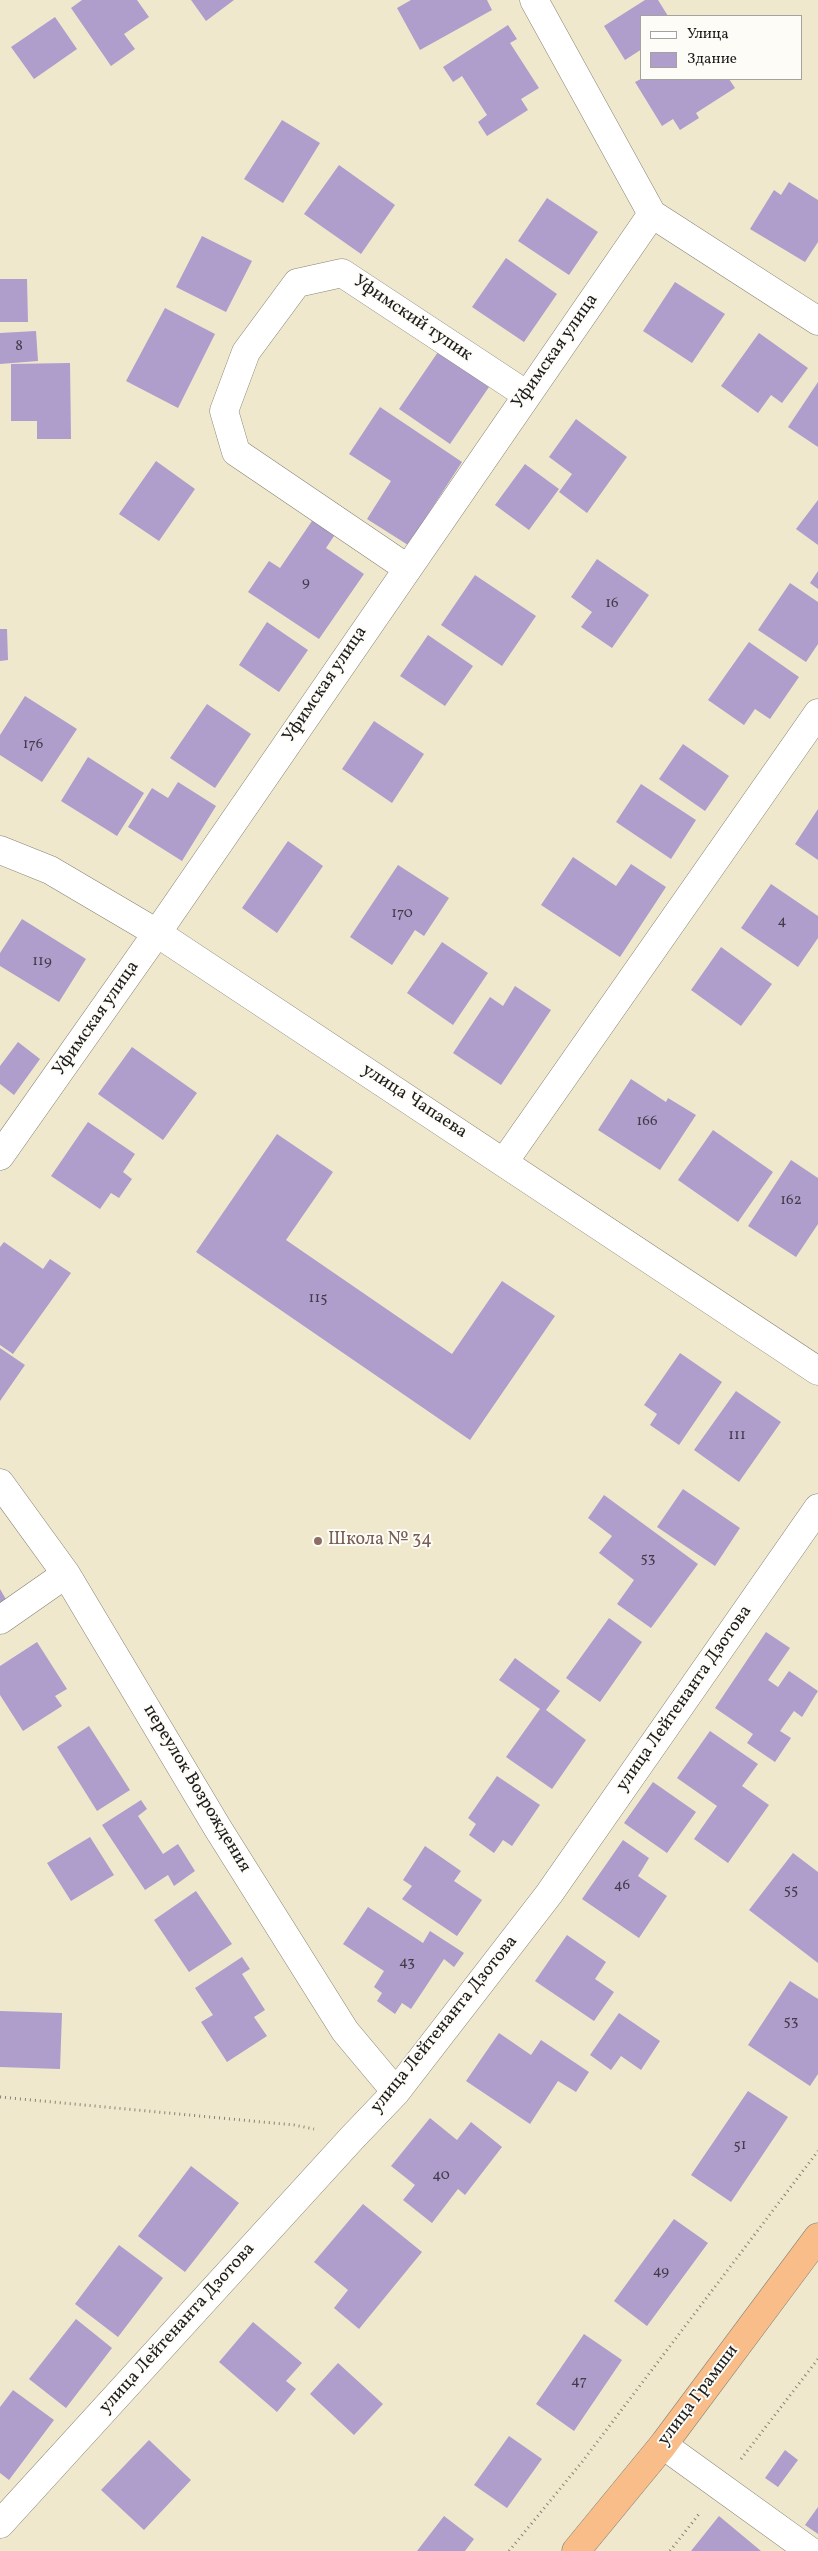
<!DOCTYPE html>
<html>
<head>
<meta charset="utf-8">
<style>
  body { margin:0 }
  #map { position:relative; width:818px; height:2551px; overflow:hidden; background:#efe8cd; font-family:Vollkorn,serif }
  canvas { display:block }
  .legend { position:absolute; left:640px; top:15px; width:162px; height:65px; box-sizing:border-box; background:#fdfcf7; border:1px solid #a3a29f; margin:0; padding:6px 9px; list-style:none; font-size:15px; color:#1c1c1c }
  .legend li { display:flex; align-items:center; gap:10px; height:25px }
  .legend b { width:25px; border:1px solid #a3a29f }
</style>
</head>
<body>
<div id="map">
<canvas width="818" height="2551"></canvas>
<ul class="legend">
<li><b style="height:6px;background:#fff"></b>Улица</li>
<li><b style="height:14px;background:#af9dcc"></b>Здание</li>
</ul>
</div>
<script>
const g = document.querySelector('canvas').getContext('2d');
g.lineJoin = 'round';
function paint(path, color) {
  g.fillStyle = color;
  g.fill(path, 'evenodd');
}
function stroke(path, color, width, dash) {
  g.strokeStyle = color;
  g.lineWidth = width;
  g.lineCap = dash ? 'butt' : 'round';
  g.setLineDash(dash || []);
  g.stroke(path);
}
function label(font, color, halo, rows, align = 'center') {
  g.font = font + ' Vollkorn,serif';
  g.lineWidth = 4;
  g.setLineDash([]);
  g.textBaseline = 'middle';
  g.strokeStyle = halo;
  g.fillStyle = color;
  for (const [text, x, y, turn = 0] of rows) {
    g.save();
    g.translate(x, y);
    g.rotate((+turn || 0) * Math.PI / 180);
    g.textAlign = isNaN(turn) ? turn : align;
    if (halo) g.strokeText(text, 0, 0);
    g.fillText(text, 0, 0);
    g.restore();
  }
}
paint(new Path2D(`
  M 82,0 L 137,0 L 149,17 L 124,34 L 135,49 L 111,66 L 71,8 Z
  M 191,0 L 234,0 L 206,21 Z
  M 411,0 L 487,0 L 492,10 L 420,50 L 397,8 Z
  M 645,0 L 658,0 L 668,16 L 642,16 L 642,49 L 625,60 L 604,26 Z
  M 55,17 L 77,49 L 34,79 L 11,47 Z
  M 508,25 L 517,39 L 510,43 L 539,88 L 521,99 L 528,110 L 487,136 L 478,122 L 487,115 L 462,76 L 453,82 L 443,67 Z
  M 641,79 L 729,79 L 735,88 L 696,113 L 699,118 L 680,130 L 673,119 L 662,126 L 635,82 Z
  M 282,120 L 320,143 L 283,203 L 244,179 Z
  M 339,165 L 395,205 L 361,254 L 304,214 Z
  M 789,182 L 818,200 L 818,242 L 805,262 L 750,229 L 774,190 L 781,195 Z
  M 547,198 L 598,232 L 569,275 L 518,241 Z
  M 202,236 L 252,261 L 226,312 L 176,287 Z
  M 506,258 L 557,294 L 524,342 L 472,307 Z
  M 0,279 L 27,279 L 28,322 L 0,322 Z
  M 675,282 L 725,314 L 692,363 L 643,331 Z
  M 165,308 L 215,334 L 178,408 L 126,381 Z
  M 36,331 L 38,361 L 0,364 L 0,333 Z
  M 759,333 L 808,368 L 782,403 L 771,395 L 758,413 L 721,386 Z
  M 438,352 L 489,387 L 450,444 L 399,409 Z
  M 70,363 L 71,439 L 37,439 L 37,421 L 11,421 L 11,364 Z
  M 818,382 L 818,447 L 788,427 Z
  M 380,407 L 462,462 L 408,545 L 367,519 L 391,481 L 349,454 Z
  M 576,419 L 627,457 L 587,513 L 559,492 L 572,474 L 549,457 Z
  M 156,461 L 195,489 L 159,541 L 119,514 Z
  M 525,464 L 559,489 L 529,530 L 495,505 Z
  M 818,500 L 818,545 L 796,529 Z
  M 314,518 L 336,533 L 326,548 L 364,574 L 319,639 L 248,592 L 269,561 L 280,568 Z
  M 597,559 L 649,595 L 612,648 L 581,627 L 592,612 L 571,597 Z
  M 818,571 L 818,589 L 810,583 Z
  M 475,575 L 536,616 L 502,666 L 441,625 Z
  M 790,583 L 818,602 L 818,644 L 806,662 L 758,630 Z
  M 267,622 L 308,650 L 279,692 L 239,665 Z
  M 0,629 L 7,629 L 8,660 L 0,661 Z
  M 428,635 L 473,666 L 445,706 L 400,676 Z
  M 749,642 L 799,677 L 770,719 L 755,709 L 744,725 L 708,700 Z
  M 25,696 L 77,729 L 42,782 L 0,755 L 0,735 Z
  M 207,704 L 251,734 L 215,788 L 170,758 Z
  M 374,721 L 424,754 L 392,803 L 342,769 Z
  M 683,744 L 729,776 L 705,811 L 659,779 Z
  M 88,757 L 144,793 L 117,836 L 61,801 Z
  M 178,782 L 216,806 L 182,861 L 128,827 L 152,788 L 168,798 Z
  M 641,784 L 696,820 L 671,859 L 616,822 Z
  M 818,809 L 818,860 L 795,844 Z
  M 288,841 L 323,866 L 277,933 L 242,908 Z
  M 573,857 L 616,886 L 631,864 L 666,887 L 620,957 L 541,905 Z
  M 398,865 L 449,898 L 424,936 L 415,930 L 392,965 L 350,937 Z
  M 771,884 L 818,916 L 818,938 L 798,967 L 741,928 Z
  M 22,919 L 86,959 L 59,1002 L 0,966 L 0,953 Z
  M 442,942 L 488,973 L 453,1025 L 407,993 Z
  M 721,947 L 772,984 L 741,1026 L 691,990 Z
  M 515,986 L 551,1010 L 501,1085 L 453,1053 L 490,997 L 503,1006 Z
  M 18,1042 L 40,1059 L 14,1095 L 0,1084 L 0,1066 Z
  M 132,1047 L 197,1093 L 163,1140 L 98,1094 Z
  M 631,1079 L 666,1102 L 668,1098 L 696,1115 L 660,1170 L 598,1130 Z
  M 88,1122 L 135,1154 L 123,1172 L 132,1179 L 119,1198 L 111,1193 L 100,1209 L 51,1176 Z
  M 713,1130 L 773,1172 L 738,1222 L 678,1180 Z
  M 277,1134 L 333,1172 L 286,1240 L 452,1354 L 502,1281 L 555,1316 L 470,1440 L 196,1252 Z
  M 791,1160 L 818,1178 L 818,1224 L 796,1257 L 748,1226 Z
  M 4,1242 L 43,1269 L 50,1259 L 71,1273 L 13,1354 L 0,1345 L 0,1247 Z
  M 0,1348 L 25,1365 L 0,1401 Z
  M 680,1353 L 722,1382 L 679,1445 L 650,1425 L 657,1414 L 644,1405 Z
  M 736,1391 L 781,1422 L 739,1482 L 694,1450 Z
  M 683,1489 L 740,1528 L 715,1566 L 657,1527 Z
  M 604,1495 L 698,1564 L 651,1628 L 617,1604 L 634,1580 L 599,1553 L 612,1536 L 588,1518 Z
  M 0,1589 L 7,1601 L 0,1606 Z
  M 609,1618 L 642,1642 L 600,1702 L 566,1678 Z
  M 766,1632 L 790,1648 L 768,1680 L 778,1687 L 789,1671 L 818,1691 L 802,1717 L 794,1711 L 780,1731 L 791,1738 L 775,1762 L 747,1743 L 753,1734 L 715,1708 Z
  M 37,1642 L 67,1689 L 55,1696 L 62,1706 L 23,1731 L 0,1695 L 0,1666 Z
  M 515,1658 L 560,1691 L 546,1710 L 586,1740 L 552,1789 L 506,1757 L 540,1709 L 499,1680 Z
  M 89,1726 L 130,1790 L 97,1811 L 57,1747 Z
  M 710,1731 L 758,1764 L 742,1786 L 769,1805 L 728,1863 L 694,1839 L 717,1806 L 677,1778 Z
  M 497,1776 L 540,1805 L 512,1846 L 503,1840 L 494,1853 L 469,1835 L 476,1824 L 468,1818 Z
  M 653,1782 L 696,1812 L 667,1853 L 624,1823 Z
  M 141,1800 L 147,1809 L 138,1816 L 163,1854 L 178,1844 L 195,1871 L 174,1886 L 168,1875 L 145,1890 L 102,1825 Z
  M 90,1837 L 114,1875 L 71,1901 L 47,1863 Z
  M 623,1840 L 649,1858 L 638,1876 L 667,1896 L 639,1938 L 582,1899 Z
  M 425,1846 L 461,1871 L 454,1881 L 482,1900 L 457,1936 L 402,1899 L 412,1886 L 403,1880 Z
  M 793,1853 L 818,1872 L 818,1963 L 749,1910 Z
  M 196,1891 L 232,1944 L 189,1972 L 154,1920 Z
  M 368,1907 L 423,1943 L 430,1931 L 464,1953 L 454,1967 L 444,1959 L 411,2009 L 402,2003 L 395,2014 L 377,2001 L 382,1993 L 374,1987 L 384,1971 L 343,1944 Z
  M 567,1935 L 606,1962 L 595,1979 L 614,1992 L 594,2021 L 535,1981 Z
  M 242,1957 L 250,1969 L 242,1974 L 265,2010 L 254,2017 L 267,2036 L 227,2062 L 201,2022 L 213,2015 L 195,1988 Z
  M 790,1981 L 818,1999 L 818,2074 L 810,2086 L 748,2045 Z
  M 0,2011 L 62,2013 L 60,2069 L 0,2067 Z
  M 619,2013 L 660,2041 L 641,2070 L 621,2056 L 611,2070 L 590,2055 Z
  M 499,2033 L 531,2055 L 541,2040 L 589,2072 L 576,2092 L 558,2081 L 530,2124 L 466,2081 Z
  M 748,2091 L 788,2117 L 731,2202 L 691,2175 Z
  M 430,2118 L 457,2140 L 471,2122 L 502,2147 L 465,2195 L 458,2189 L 432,2223 L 403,2200 L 415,2185 L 391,2166 Z
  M 191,2166 L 239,2203 L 185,2272 L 138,2236 Z
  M 363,2204 L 422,2252 L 359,2329 L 334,2308 L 348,2290 L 314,2262 Z
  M 674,2219 L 708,2243 L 647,2326 L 614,2301 Z
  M 119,2245 L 163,2278 L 118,2337 L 75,2304 Z
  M 76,2319 L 112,2348 L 66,2408 L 29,2379 Z
  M 253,2322 L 302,2363 L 286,2381 L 296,2389 L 277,2412 L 219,2362 Z
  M 584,2334 L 622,2360 L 574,2431 L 536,2404 Z
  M 338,2363 L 383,2404 L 354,2435 L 310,2394 Z
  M 13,2390 L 54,2420 L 9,2480 L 0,2473 L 0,2407 Z
  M 509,2436 L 542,2459 L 507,2508 L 474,2485 Z
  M 149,2440 L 191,2480 L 144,2530 L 101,2490 Z
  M 785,2450 L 798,2460 L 778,2487 L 765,2478 Z
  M 818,2507 L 818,2534 L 805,2525 Z
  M 444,2516 L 474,2539 L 465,2551 L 417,2551 Z
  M 719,2516 L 761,2551 L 691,2551 Z`), '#af9dcc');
const minor = new Path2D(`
  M 534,0 L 652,214 L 818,321
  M 407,568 L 236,452 L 224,411 L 246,352 L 297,283 L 342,273 L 527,395
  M 0,850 L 50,870 L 157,933 L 818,1371
  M 0,1156 L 157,933 L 652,214
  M 504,1162 L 818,713
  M 0,1483 L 66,1574 L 217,1827 L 345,2031 L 396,2092
  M 0,1620 L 66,1574
  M 663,2445 L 810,2551
  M 0,2524 L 352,2138 L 396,2092 L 549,1894 L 818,1508`);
const highway = new Path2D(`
  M 576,2551 L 663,2445 L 818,2237`);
stroke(minor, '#868274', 29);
stroke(highway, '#868274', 29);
stroke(new Path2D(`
  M 0,2097 L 294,2125 L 314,2129
  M 741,2459 L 818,2359
  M 509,2551 L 582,2462 L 818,2151
  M 670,2551 L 699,2514`), '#868274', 3, [1, 4]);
stroke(minor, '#fff', 28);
stroke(highway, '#f8bd89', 28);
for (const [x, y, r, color] of [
  [318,1541,5,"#8d6e63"]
]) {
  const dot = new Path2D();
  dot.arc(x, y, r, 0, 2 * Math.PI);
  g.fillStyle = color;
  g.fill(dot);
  stroke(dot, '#fdfcf7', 2);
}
label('15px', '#413c48', null, [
  ["8",19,347],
  ["9",306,583],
  ["16",612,604],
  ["176",33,745],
  ["170",402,914],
  ["4",782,922],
  ["119",42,962],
  ["166",647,1122],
  ["162",791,1201],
  ["115",318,1299],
  ["111",737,1436],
  ["53",648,1559],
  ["46",622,1886],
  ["55",791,1891],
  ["43",407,1963],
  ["53",791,2022],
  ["51",740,2146],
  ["40",441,2176],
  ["49",661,2272],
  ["47",579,2382]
]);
label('18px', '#1c1c1c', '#fdfcf7', [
  ["Уфимский тупик",412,319,34],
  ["Уфимская улица",556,352,-55],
  ["Уфимская улица",326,685,-56],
  ["Уфимская улица",97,1019,-55],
  ["улица Чапаева",414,1102,33],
  ["улица Лейтенанта Дзотова",685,1699,-55],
  ["переулок Возрождения",196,1789,59],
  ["улица Лейтенанта Дзотова",445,2025,-51],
  ["улица Лейтенанта Дзотова",178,2329,-48],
  ["улица Грамши",699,2396,-53]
]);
label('18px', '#785e54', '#fdfcf7', [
  ["Школа № 34",328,1541]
], 'left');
</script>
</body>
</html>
